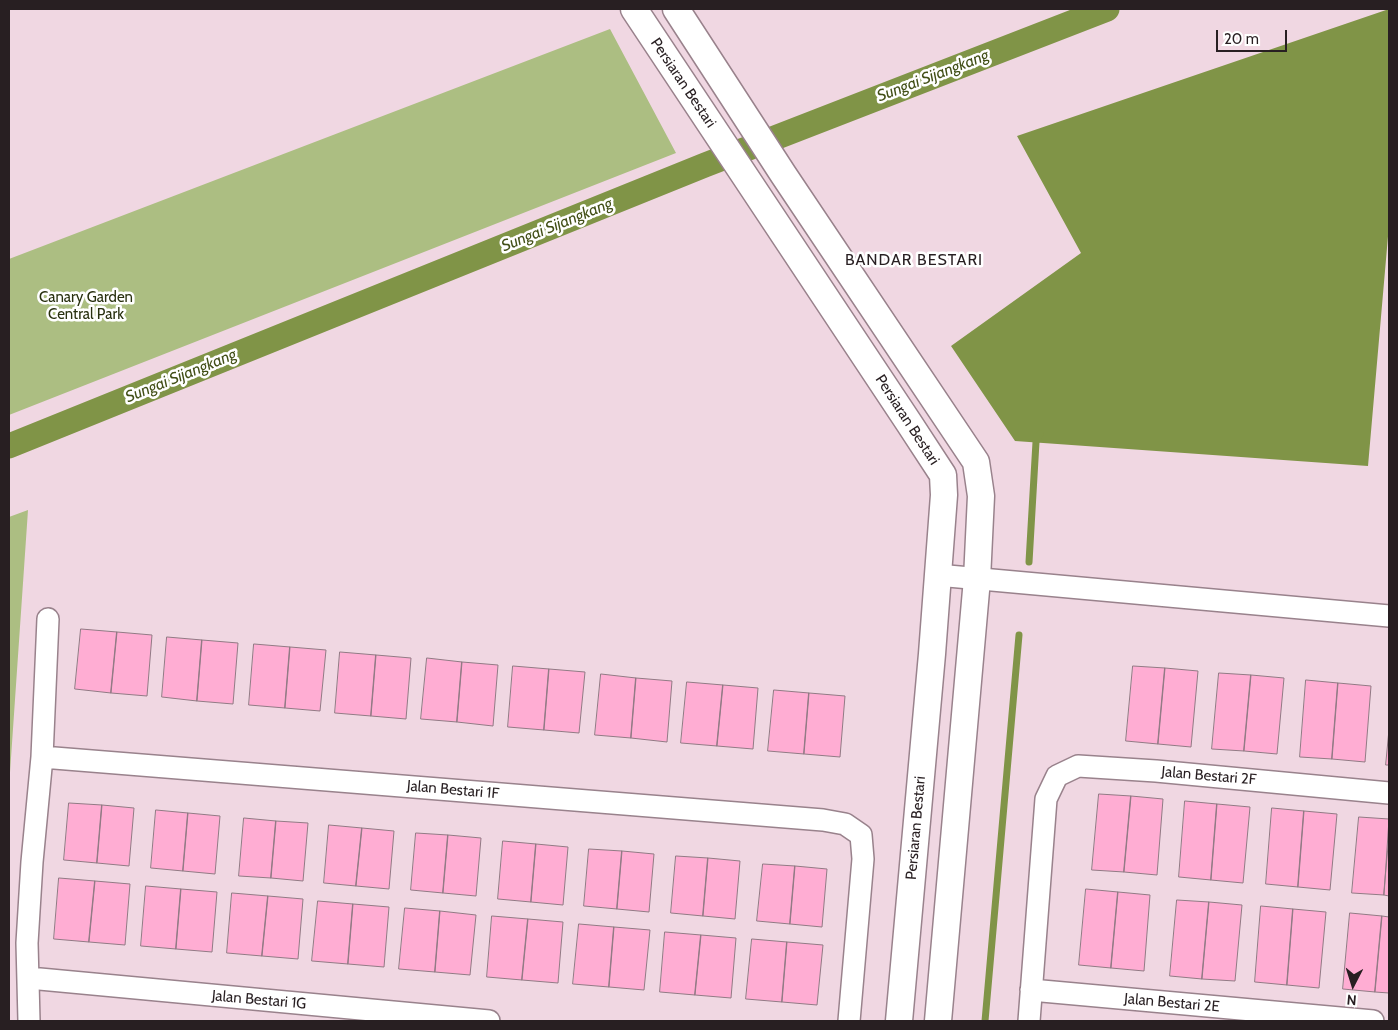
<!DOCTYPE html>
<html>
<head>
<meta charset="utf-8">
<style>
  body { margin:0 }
  #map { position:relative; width:1398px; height:1030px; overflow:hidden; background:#f0d7e2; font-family:Cabin,sans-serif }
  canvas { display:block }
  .frame { position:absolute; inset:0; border:10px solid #281f22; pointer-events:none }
  .north { position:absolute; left:1328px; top:960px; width:50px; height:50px; -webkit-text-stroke:4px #fff; paint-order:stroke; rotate:185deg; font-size:14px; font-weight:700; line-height:20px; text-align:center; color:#281f22 }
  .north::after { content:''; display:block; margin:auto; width:18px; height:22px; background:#281f22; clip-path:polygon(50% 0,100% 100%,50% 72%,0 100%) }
  .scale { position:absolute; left:1216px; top:30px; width:71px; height:22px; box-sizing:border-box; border:2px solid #281f22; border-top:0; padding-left:6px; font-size:15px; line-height:18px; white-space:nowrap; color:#281f22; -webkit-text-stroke:4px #fff; paint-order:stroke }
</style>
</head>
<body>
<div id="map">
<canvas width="1398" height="1030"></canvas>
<div class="frame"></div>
<div class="north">N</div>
<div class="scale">20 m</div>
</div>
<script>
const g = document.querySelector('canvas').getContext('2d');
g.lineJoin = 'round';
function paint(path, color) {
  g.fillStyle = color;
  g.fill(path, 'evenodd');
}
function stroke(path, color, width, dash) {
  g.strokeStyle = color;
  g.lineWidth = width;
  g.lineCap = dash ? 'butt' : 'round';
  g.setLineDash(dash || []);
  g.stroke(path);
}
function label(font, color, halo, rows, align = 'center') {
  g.font = font + ' Cabin,sans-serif';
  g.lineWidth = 5;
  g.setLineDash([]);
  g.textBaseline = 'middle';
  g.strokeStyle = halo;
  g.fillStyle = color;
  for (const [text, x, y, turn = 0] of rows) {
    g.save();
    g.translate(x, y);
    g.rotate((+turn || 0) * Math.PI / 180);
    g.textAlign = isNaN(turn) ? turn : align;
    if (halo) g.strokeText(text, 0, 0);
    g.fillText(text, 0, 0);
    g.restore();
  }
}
paint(new Path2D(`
  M 610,29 L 676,153 L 9,415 L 9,259 Z
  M 28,510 L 9,787 L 9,517 Z`), '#acbe82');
paint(new Path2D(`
  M 1389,9 L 1389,225 L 1368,466 L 1015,441 L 951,346 L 1081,253 L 1017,136 Z`), '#809447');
stroke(new Path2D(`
  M 1029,562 L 1036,442 L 1040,434
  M 985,1021 L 1019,635`), '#809447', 7);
stroke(new Path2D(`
  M 9,446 L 705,165 L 1107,9`), '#809447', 25);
const building = new Path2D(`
  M 81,629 L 117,632 L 111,693 L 75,689 Z
  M 117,632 L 152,635 L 147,696 L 111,693 Z
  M 167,637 L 202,640 L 197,701 L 162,697 Z
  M 202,640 L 238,643 L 233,704 L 197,701 Z
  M 254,644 L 290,647 L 285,708 L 249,705 Z
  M 290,647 L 326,650 L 320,711 L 285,708 Z
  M 340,652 L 376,655 L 371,716 L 335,713 Z
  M 376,655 L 411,658 L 406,719 L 371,716 Z
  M 427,658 L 462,662 L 457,722 L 421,719 Z
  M 462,662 L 498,665 L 493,726 L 457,722 Z
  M 513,666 L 549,669 L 544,730 L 508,727 Z
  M 1133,666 L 1165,668 L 1158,744 L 1126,741 Z
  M 1165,668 L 1198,671 L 1191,747 L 1158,744 Z
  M 549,669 L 585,672 L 579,733 L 544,730 Z
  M 1219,673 L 1251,675 L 1244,751 L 1212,749 Z
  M 601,674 L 636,678 L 631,738 L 595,735 Z
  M 1251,675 L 1284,678 L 1277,754 L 1244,751 Z
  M 636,678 L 672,681 L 667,742 L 631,738 Z
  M 1306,680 L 1338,683 L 1332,759 L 1300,757 Z
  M 687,682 L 723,685 L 717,746 L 681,743 Z
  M 1338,683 L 1371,686 L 1365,762 L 1332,759 Z
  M 723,685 L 758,688 L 753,749 L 717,746 Z
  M 774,690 L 809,693 L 804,754 L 768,751 Z
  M 809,693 L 845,696 L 840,757 L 804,754 Z
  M 1389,730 L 1389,765 L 1386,765 Z
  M 1099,794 L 1131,796 L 1124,872 L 1092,870 Z
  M 1131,796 L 1163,799 L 1157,875 L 1124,872 Z
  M 1185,801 L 1217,804 L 1211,880 L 1179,877 Z
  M 69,803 L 102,805 L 97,863 L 64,860 Z
  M 1217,804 L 1250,807 L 1243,883 L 1211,880 Z
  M 102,805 L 134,808 L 129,866 L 97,863 Z
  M 1272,808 L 1304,811 L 1298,887 L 1266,884 Z
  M 156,810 L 188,813 L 183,871 L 151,868 Z
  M 1304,811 L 1337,814 L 1330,890 L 1298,887 Z
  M 188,813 L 220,816 L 215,874 L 183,871 Z
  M 1359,817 L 1389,819 L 1384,895 L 1352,893 Z
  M 244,818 L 276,821 L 271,878 L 239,876 Z
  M 276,821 L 308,823 L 303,881 L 271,878 Z
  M 329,825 L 362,828 L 356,886 L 324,883 Z
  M 362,828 L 394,831 L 389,889 L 356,886 Z
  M 416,833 L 448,835 L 443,893 L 411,890 Z
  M 448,835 L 481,838 L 476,896 L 443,893 Z
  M 1389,835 L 1389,896 L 1384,895 Z
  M 503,841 L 536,844 L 531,902 L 498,899 Z
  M 536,844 L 568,847 L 563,905 L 531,902 Z
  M 589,849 L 622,851 L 617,909 L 584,906 Z
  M 622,851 L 654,854 L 649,912 L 617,909 Z
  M 676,856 L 708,858 L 703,916 L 671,913 Z
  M 708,858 L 740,861 L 735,919 L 703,916 Z
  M 763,864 L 795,866 L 790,924 L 757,921 Z
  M 795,866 L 827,869 L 822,927 L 790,924 Z
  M 59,878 L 95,881 L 89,942 L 54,939 Z
  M 95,881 L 130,884 L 125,945 L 89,942 Z
  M 146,886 L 181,889 L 176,949 L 141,946 Z
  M 181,889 L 217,892 L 212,952 L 176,949 Z
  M 1086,889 L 1118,892 L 1111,968 L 1079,965 Z
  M 1118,892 L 1150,895 L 1144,971 L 1111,968 Z
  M 232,893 L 268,896 L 262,956 L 227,953 Z
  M 268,896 L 303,899 L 298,959 L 262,956 Z
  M 1177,900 L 1209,902 L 1202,979 L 1170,976 Z
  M 318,901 L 353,904 L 348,964 L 312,961 Z
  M 1209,902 L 1242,905 L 1235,981 L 1202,979 Z
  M 353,904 L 389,907 L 384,967 L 348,964 Z
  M 1261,906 L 1293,909 L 1287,985 L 1255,982 Z
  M 405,908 L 440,911 L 435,972 L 399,969 Z
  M 1293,909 L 1326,912 L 1319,988 L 1287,985 Z
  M 440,911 L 476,915 L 470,975 L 435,972 Z
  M 1350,913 L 1382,916 L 1375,992 L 1343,989 Z
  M 492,916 L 528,919 L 522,980 L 487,977 Z
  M 1382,916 L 1389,917 L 1389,993 L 1375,992 Z
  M 528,919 L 563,922 L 558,983 L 522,980 Z
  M 579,924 L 614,927 L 609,987 L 573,984 Z
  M 614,927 L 650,930 L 644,990 L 609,987 Z
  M 665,932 L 701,935 L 695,995 L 660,992 Z
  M 701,935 L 736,938 L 731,998 L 695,995 Z
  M 752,939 L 787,942 L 782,1002 L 746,999 Z
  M 787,942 L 823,945 L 817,1005 L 782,1002 Z`);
paint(building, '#ffadd3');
stroke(building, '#917a84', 1);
const minor = new Path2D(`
  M 937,575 L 1389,616
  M 42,757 L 823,820 L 845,824 L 861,835 L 863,859 L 849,1021
  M 29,978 L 489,1021
  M 1031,990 L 1373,1021
  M 29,1021 L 27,943 L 32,862 L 42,757 L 48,619
  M 1029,1021 L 1046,799 L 1057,776 L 1078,766 L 1156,771 L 1389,793`);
const tertiary = new Path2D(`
  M 634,9 L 909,423 L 943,475 L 944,495 L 932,654 L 899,1021
  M 676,9 L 783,174 L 976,462 L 981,496 L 977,579 L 938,1021`);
stroke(minor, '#99828c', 24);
stroke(tertiary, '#99828c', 29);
stroke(minor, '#fff', 21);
stroke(tertiary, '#fff', 26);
label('15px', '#281f22', '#fff', [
  ["Persiaran Bestari",683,83,56],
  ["Persiaran Bestari",907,420,57],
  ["Jalan Bestari 2F",1209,776,5],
  ["Jalan Bestari 1F",453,790,5],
  ["Persiaran Bestari",916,828,-85],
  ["Jalan Bestari 1G",259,1000,5],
  ["Jalan Bestari 2E",1172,1003,5]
]);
label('15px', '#28300f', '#fff', [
  ["Canary Garden",86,298],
  ["Central Park",86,315]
]);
label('italic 16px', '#424f17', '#fff', [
  ["Sungai Sijangkang",933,76,-21],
  ["Sungai Sijangkang",557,225,-22],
  ["Sungai Sijangkang",181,376,-22]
]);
g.letterSpacing = '1px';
label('16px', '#281f22', '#fff', [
  ["BANDAR BESTARI",914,260]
]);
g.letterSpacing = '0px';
</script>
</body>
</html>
